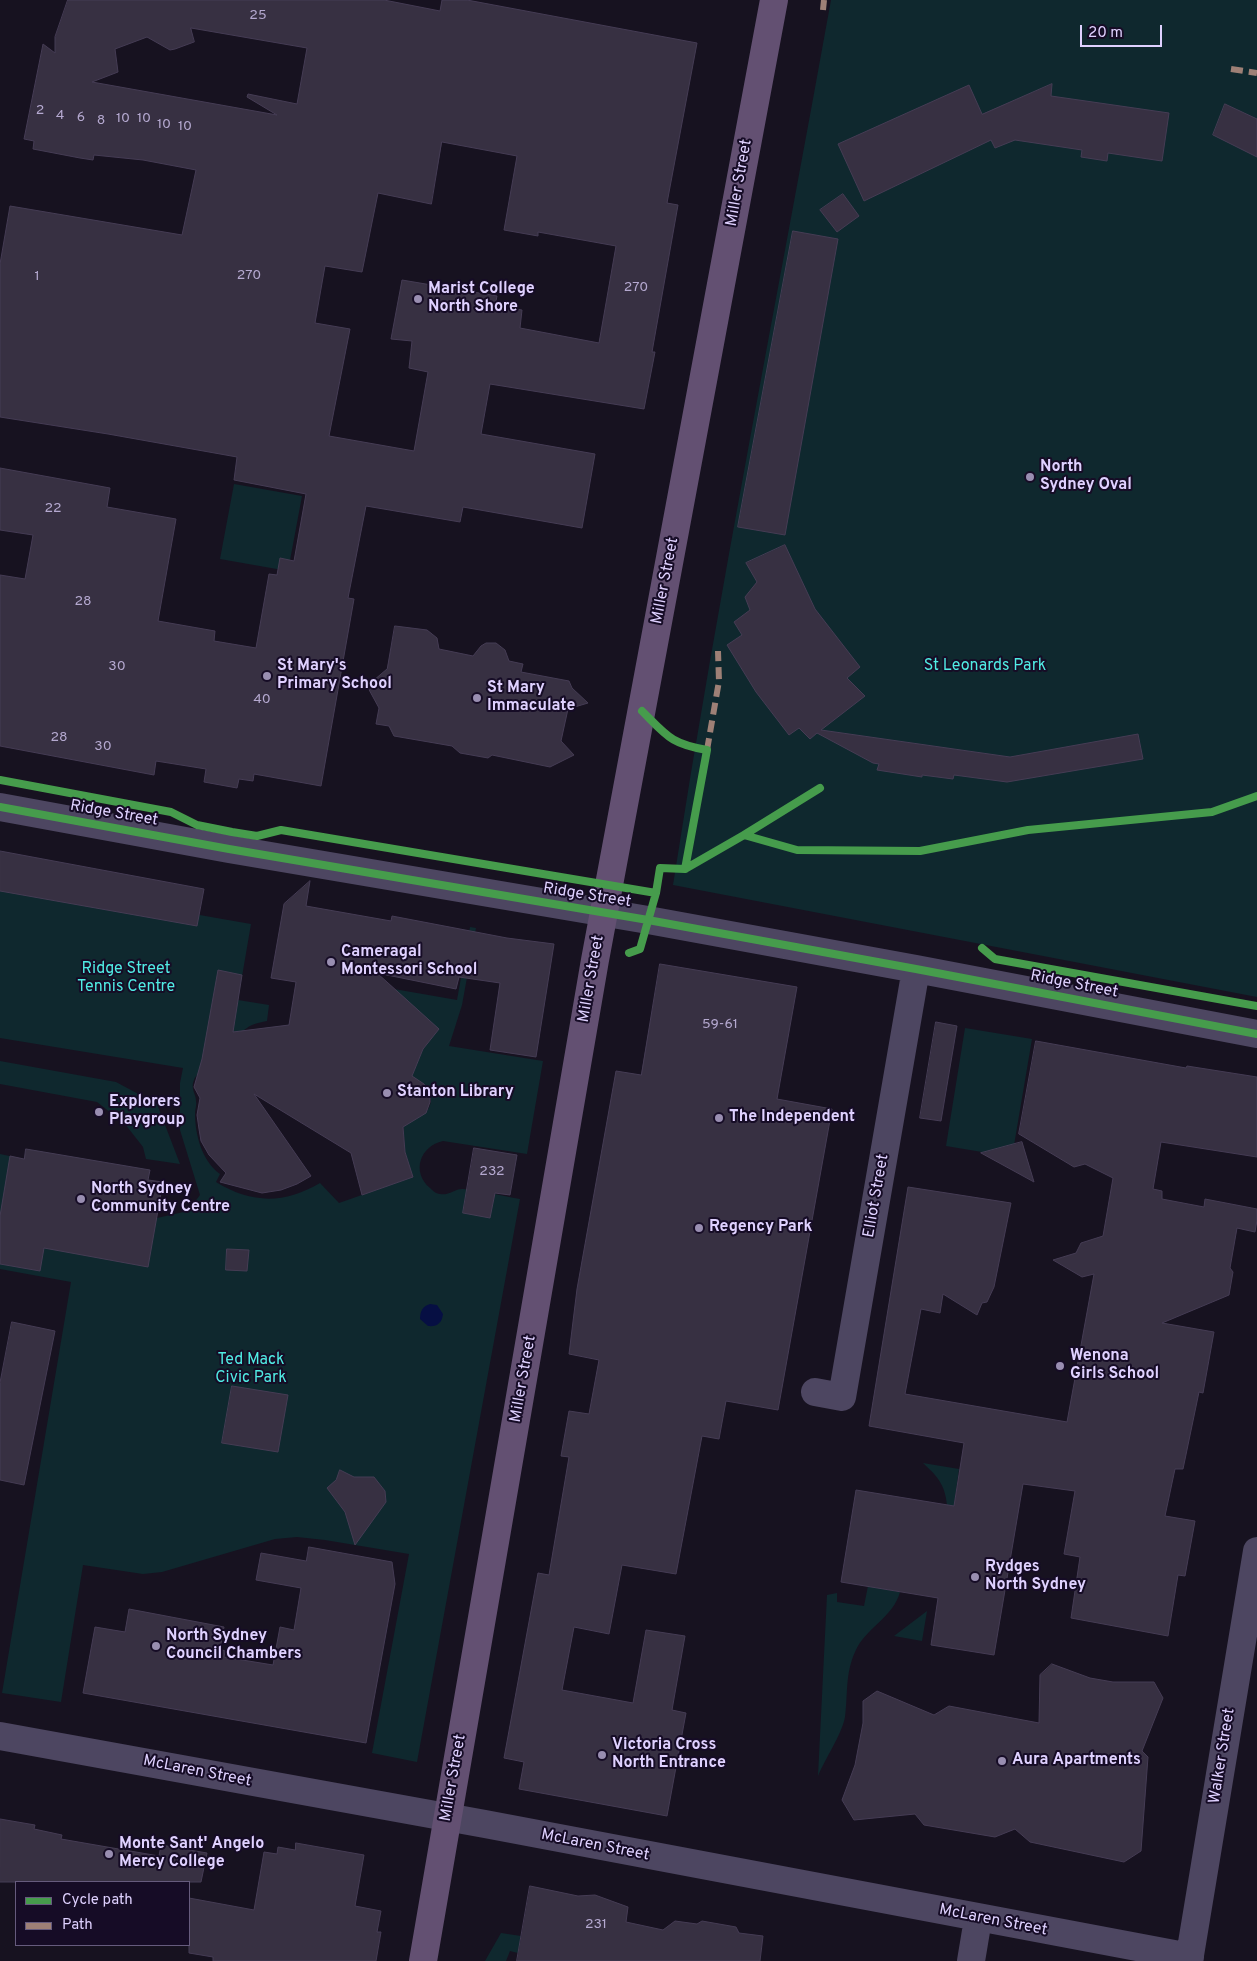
<!DOCTYPE html>
<html>
<head>
<meta charset="utf-8">
<style>
  body { margin:0 }
  #map { position:relative; width:1257px; height:1961px; overflow:hidden; background:#171220; font-family:Overpass,sans-serif }
  canvas { display:block }
  .legend { position:absolute; left:15px; top:1881px; width:175px; height:65px; box-sizing:border-box; background:#160c26; border:1px solid #665b7d; margin:0; padding:6px 9px; list-style:none; font-size:15px; color:#dfd1ff }
  .legend li { display:flex; align-items:center; gap:10px; height:25px }
  .legend b { width:25px; border:1px solid #665b7d }
  .scale { position:absolute; left:1080px; top:25px; width:82px; height:22px; box-sizing:border-box; border:2px solid #dfd1ff; border-top:0; padding-left:6px; font-size:15px; line-height:18px; white-space:nowrap; color:#dfd1ff; -webkit-text-stroke:4px #160c26; paint-order:stroke }
</style>
</head>
<body>
<div id="map">
<canvas width="1257" height="1961"></canvas>
<ul class="legend">
<li><b style="height:6px;background:#469c4c"></b>Cycle path</li>
<li><b style="height:6px;background:#9e8076"></b>Path</li>
</ul>
<div class="scale">20 m</div>
</div>
<script>
const g = document.querySelector('canvas').getContext('2d');
g.lineJoin = 'round';
function paint(path, color) {
  g.fillStyle = color;
  g.fill(path, 'evenodd');
}
function stroke(path, color, width, dash) {
  g.strokeStyle = color;
  g.lineWidth = width;
  g.lineCap = dash ? 'butt' : 'round';
  g.setLineDash(dash || []);
  g.stroke(path);
}
function label(font, color, halo, rows, align = 'center') {
  g.font = font + ' Overpass,sans-serif';
  g.lineWidth = 4;
  g.setLineDash([]);
  g.textBaseline = 'middle';
  g.strokeStyle = halo;
  g.fillStyle = color;
  for (const [text, x, y, turn = 0] of rows) {
    g.save();
    g.translate(x, y);
    g.rotate((+turn || 0) * Math.PI / 180);
    g.textAlign = isNaN(turn) ? turn : align;
    if (halo) g.strokeText(text, 0, 0);
    g.fillText(text, 0, 0);
    g.restore();
  }
}
paint(new Path2D(`
  M 831,0 L 1257,0 L 1257,997 L 673,885 C 719,589 778,295 831,0 Z
  M 234,484 L 302,496 L 288,571 L 220,559 Z
  M 0,880 L 251,924 L 238,1000 L 269,1005 L 267,1021 C 262,1022 256,1023 252,1025 C 243,1028 197,1072 194,1080 C 190,1088 196,1094 196,1101 C 197,1105 195,1109 195,1113 C 195,1135 202,1161 220,1174 L 216,1182 C 252,1204 284,1204 320,1183 L 339,1203 L 413,1177 L 405,1152 L 403,1120 C 422,1122 441,1104 425,1086 C 422,1082 416,1080 411,1078 L 423,1049 L 438,1029 L 394,989 L 457,1000 L 470,927 L 476,928 L 462,1005 L 449,1046 L 543,1061 L 527,1154 L 443,1141 C 420,1146 411,1172 430,1188 C 432,1190 436,1194 440,1194 C 448,1196 455,1189 462,1189 C 481,1190 501,1196 520,1199 L 417,1762 L 372,1753 L 409,1554 L 325,1540 L 297,1537 L 275,1539 L 162,1572 L 143,1574 L 83,1565 L 61,1702 L 2,1693 L 71,1282 L 0,1269 L 0,1154 L 24,1159 L 26,1149 L 150,1170 L 148,1180 L 157,1218 L 188,1211 L 200,1195 L 180,1130 L 180,1083 L 183,1068 L 0,1038 Z
  M 965,1028 L 1032,1039 L 1012,1157 L 946,1146 Z
  M 0,1061 L 116,1082 L 157,1104 L 180,1164 L 146,1159 L 143,1147 L 125,1124 L 97,1102 L 0,1084 Z
  M 923,1463 L 959,1469 L 954,1506 L 947,1505 C 945,1484 937,1476 923,1463 Z
  M 868,1586 L 900,1592 C 893,1618 865,1628 855,1652 C 845,1674 848,1694 845,1717 C 842,1734 825,1759 818,1776 L 827,1595 L 837,1593 L 837,1602 L 864,1606 Z
  M 927,1611 L 922,1641 L 894,1636 Z
  M 501,1933 L 521,1936 L 518,1953 L 510,1951 L 506,1961 L 485,1961 Z`), '#0f282e');
paint(new Path2D(`
  M 430,1304 L 437,1305 L 443,1314 C 442,1323 437,1327 428,1326 L 420,1319 C 420,1311 423,1306 430,1304 Z`), '#060f43');
const building = new Path2D(`
  M 68,0 L 384,0 L 440,11 L 442,0 L 467,0 L 697,43 L 667,203 L 678,205 L 652,352 L 655,352 L 644,409 L 490,384 L 481,434 L 595,454 L 582,528 L 463,507 L 460,522 L 366,506 L 348,598 L 354,599 L 321,786 L 254,774 L 253,781 L 239,779 L 237,788 L 204,782 L 206,769 L 156,761 L 154,775 L 0,746 L 0,575 L 25,579 L 33,535 L 0,530 L 0,468 L 110,488 L 107,507 L 176,519 L 158,621 L 215,631 L 214,641 L 256,648 L 269,574 L 277,575 L 280,558 L 294,561 L 306,494 L 234,480 L 237,457 L 108,434 L 0,417 L 0,264 L 10,206 L 182,235 L 196,170 L 143,160 L 94,155 L 93,160 L 80,158 L 33,149 L 34,141 L 24,139 L 43,44 L 55,53 L 55,37 ZM 191,28 L 307,48 L 297,104 L 248,94 L 247,97 L 277,115 L 92,82 L 118,72 L 115,49 L 147,37 L 170,50 L 175,49 L 194,42 ZM 442,142 L 517,156 L 504,230 L 538,236 L 538,232 L 616,246 L 599,343 L 520,328 L 522,310 L 495,306 L 497,296 L 402,280 L 391,339 L 412,341 L 409,368 L 428,372 L 414,451 L 329,436 L 350,329 L 315,323 L 325,266 L 362,272 L 378,193 L 431,204 Z
  M 1052,84 L 1051,96 L 1169,113 L 1162,161 L 1108,153 L 1107,161 L 1081,157 L 1082,150 L 1015,140 L 995,148 L 991,140 L 864,201 L 838,144 L 969,85 L 982,114 Z
  M 1225,104 L 1257,119 L 1257,157 L 1213,135 Z
  M 843,194 L 859,216 L 837,232 L 820,210 Z
  M 793,231 L 838,239 L 785,535 L 738,527 Z
  M 785,545 L 815,609 L 860,667 L 847,678 L 865,696 L 821,730 L 1010,757 L 1138,734 L 1143,759 L 1007,782 L 954,775 L 953,779 L 922,775 L 922,777 L 877,770 L 879,764 L 873,763 L 817,733 L 810,739 L 799,728 L 789,735 L 756,692 L 727,645 L 742,635 L 734,622 L 750,610 L 745,597 L 757,582 L 746,563 Z
  M 395,626 L 427,630 L 437,638 L 439,649 L 473,656 L 481,646 L 486,643 L 496,643 L 505,650 L 509,661 L 523,664 L 521,672 L 569,681 L 572,688 L 588,703 L 568,709 L 561,741 L 574,755 L 550,767 L 492,755 L 488,758 L 460,753 L 452,746 L 394,736 L 389,726 L 376,724 L 379,708 L 367,686 L 387,669 Z
  M 0,851 L 204,889 L 197,926 L 0,891 Z
  M 310,881 L 306,906 L 391,921 L 392,916 L 507,938 L 554,944 L 536,1057 L 490,1050 L 500,983 L 459,977 L 456,989 L 377,973 L 439,1029 L 423,1049 L 412,1076 L 424,1084 L 430,1096 L 430,1102 L 426,1113 L 403,1127 L 405,1152 L 413,1177 L 362,1195 L 351,1153 L 254,1094 L 311,1176 L 297,1184 L 281,1190 L 262,1193 L 220,1182 L 226,1173 L 209,1155 L 201,1141 L 199,1129 L 197,1115 L 200,1098 L 194,1087 L 202,1059 L 218,970 L 242,975 L 233,1032 L 289,1025 L 296,982 L 271,978 L 284,904 Z
  M 660,964 L 797,987 L 777,1099 L 832,1109 L 778,1410 L 726,1401 L 719,1439 L 702,1436 L 676,1574 L 622,1565 L 609,1634 L 574,1627 L 562,1690 L 633,1703 L 646,1630 L 685,1636 L 672,1710 L 686,1713 L 667,1816 L 519,1789 L 524,1762 L 504,1758 L 538,1573 L 549,1575 L 569,1457 L 561,1456 L 569,1411 L 589,1414 L 599,1360 L 569,1354 L 577,1289 L 616,1071 L 641,1075 Z
  M 936,1022 L 957,1026 L 941,1121 L 920,1118 Z
  M 1036,1041 L 1186,1068 L 1187,1066 L 1257,1077 L 1257,1157 L 1161,1142 L 1153,1189 L 1162,1191 L 1162,1199 L 1204,1207 L 1205,1199 L 1257,1209 L 1257,1220 L 1255,1232 L 1237,1228 L 1230,1268 L 1233,1272 L 1229,1295 L 1162,1323 L 1214,1332 L 1203,1393 L 1199,1392 L 1183,1469 L 1175,1469 L 1165,1516 L 1195,1521 L 1185,1576 L 1178,1575 L 1168,1636 L 1071,1618 L 1080,1557 L 1064,1554 L 1075,1491 L 1023,1484 L 994,1655 L 931,1645 L 938,1598 L 841,1582 L 856,1490 L 954,1506 L 964,1443 L 869,1426 L 908,1187 L 1011,1203 L 994,1287 L 987,1302 L 982,1303 L 977,1315 L 943,1294 L 940,1313 L 921,1309 L 905,1394 L 1067,1422 L 1094,1274 L 1082,1277 L 1053,1260 L 1076,1253 L 1081,1243 L 1103,1236 L 1113,1178 L 1085,1164 L 1074,1167 L 1019,1134 Z
  M 1022,1142 L 1034,1182 L 981,1153 Z
  M 474,1148 L 517,1155 L 510,1195 L 495,1193 L 490,1218 L 463,1213 Z
  M 26,1149 L 150,1170 L 148,1180 L 163,1182 L 148,1267 L 44,1248 L 40,1271 L 0,1264 L 0,1216 L 10,1156 L 24,1159 Z
  M 227,1249 L 249,1250 L 247,1271 L 226,1270 Z
  M 12,1322 L 55,1331 L 24,1485 L 0,1480 L 0,1383 Z
  M 232,1386 L 288,1395 L 278,1452 L 222,1443 Z
  M 340,1470 L 354,1477 L 374,1477 L 385,1491 L 386,1502 L 355,1545 L 345,1512 L 327,1488 L 336,1480 Z
  M 309,1547 L 392,1562 L 395,1584 L 366,1743 L 83,1693 L 95,1627 L 125,1632 L 129,1609 L 224,1627 L 220,1649 L 225,1651 L 224,1657 L 273,1665 L 280,1627 L 294,1630 L 301,1588 L 256,1580 L 261,1553 L 306,1561 Z
  M 1052,1664 L 1090,1678 L 1113,1682 L 1154,1682 L 1163,1698 L 1142,1751 L 1148,1757 L 1141,1851 L 1124,1862 L 1030,1842 L 1015,1829 L 995,1837 L 924,1825 L 915,1814 L 854,1820 L 842,1800 L 855,1765 L 863,1723 L 863,1701 L 877,1691 L 934,1715 L 949,1706 L 1039,1723 L 1040,1675 Z
  M 0,1819 L 35,1825 L 34,1829 L 62,1835 L 61,1839 L 159,1856 L 161,1845 L 207,1853 L 201,1882 L 0,1882 Z
  M 296,1843 L 364,1855 L 355,1906 L 381,1911 L 377,1932 L 381,1932 L 376,1961 L 213,1961 L 213,1957 L 189,1953 L 189,1898 L 254,1910 L 264,1852 L 277,1854 L 278,1847 L 295,1850 Z
  M 530,1886 L 578,1896 L 595,1895 L 628,1907 L 626,1922 L 663,1930 L 675,1921 L 697,1924 L 702,1921 L 736,1927 L 739,1933 L 763,1936 L 760,1961 L 517,1961 Z`);
paint(building, '#373042');
stroke(building, '#453c54', 1);
stroke(new Path2D(`
  M 0,807 L 229,849 L 648,920 L 916,969 L 1257,1034
  M 815,1392 L 842,1397 L 916,969
  M 0,1736 L 485,1824 L 1190,1957
  M 971,1961 L 978,1919
  M 1189,1961 L 1257,1551`), '#4d4661', 28);
stroke(new Path2D(`
  M 423,1961 L 595,960 L 774,0`), '#635072', 28);
stroke(new Path2D(`
  M 823,10 L 824,0
  M 1231,69 L 1257,73
  M 707,750 L 719,681 L 718,651`), '#9e8076', 6, [12, 6]);
stroke(new Path2D(`
  M 642,711 C 667,736 671,744 707,750 L 685,869
  M 0,780 L 171,812 L 197,825 L 232,832 L 257,836 L 281,830 L 656,893 L 660,868 L 685,869 L 744,835 L 797,850 L 920,851 L 1028,830 L 1212,812 L 1257,796
  M 0,807 L 229,849 L 648,920 L 916,969 L 1257,1034
  M 744,835 L 820,788
  M 982,948 L 995,959 L 1257,1006
  M 629,953 L 640,949 L 656,893`), '#469c4c', 8);
for (const [x, y, r, color] of [
  [418,299,5,"#998eb1"],
  [1030,477,5,"#998eb1"],
  [267,676,5,"#998eb1"],
  [477,698,5,"#998eb1"],
  [331,962,5,"#998eb1"],
  [387,1093,5,"#998eb1"],
  [99,1112,5,"#998eb1"],
  [719,1118,5,"#998eb1"],
  [81,1199,5,"#998eb1"],
  [699,1228,5,"#998eb1"],
  [1060,1366,5,"#998eb1"],
  [975,1577,5,"#998eb1"],
  [156,1646,5,"#998eb1"],
  [602,1755,5,"#998eb1"],
  [1002,1761,5,"#998eb1"],
  [109,1854,5,"#998eb1"]
]) {
  const dot = new Path2D();
  dot.arc(x, y, r, 0, 2 * Math.PI);
  g.fillStyle = color;
  g.fill(dot);
  stroke(dot, '#160c26', 2);
}
label('14px', '#b5a9d0', null, [
  ["25",258,16],
  ["2",40,111],
  ["4",60,116],
  ["6",81,118],
  ["10",123,119],
  ["10",144,119],
  ["8",101,121],
  ["10",164,125],
  ["10",185,127],
  ["270",249,276],
  ["1",37,277],
  ["270",636,288],
  ["22",53,509],
  ["28",83,602],
  ["30",117,667],
  ["40",262,700],
  ["28",59,738],
  ["30",103,747],
  ["59-61",720,1025],
  ["232",492,1172],
  ["231",596,1925]
]);
label('16px', '#dfd1ff', '#160c26', [
  ["Miller Street",740,183,-80],
  ["Miller Street",666,581,-79],
  ["Ridge Street",114,814,10],
  ["Ridge Street",587,896,9],
  ["Miller Street",592,979,-80],
  ["Ridge Street",1074,985,11],
  ["Elliot Street",877,1196,-80],
  ["Miller Street",524,1379,-80],
  ["Walker Street",1223,1756,-81],
  ["McLaren Street",197,1772,11],
  ["Miller Street",454,1778,-80],
  ["McLaren Street",595,1846,11],
  ["McLaren Street",993,1921,11]
]);
label('bold 16px', '#dfd1ff', '#160c26', [
  ["Marist College",428,290],
  ["North Shore",428,308],
  ["North",1040,468],
  ["Sydney Oval",1040,486],
  ["St Mary's",277,667],
  ["Primary School",277,685],
  ["St Mary",487,689],
  ["Immaculate",487,707],
  ["Cameragal",341,953],
  ["Montessori School",341,971],
  ["Stanton Library",397,1093],
  ["Explorers",109,1103],
  ["Playgroup",109,1121],
  ["The Independent",729,1118],
  ["North Sydney",91,1190],
  ["Community Centre",91,1208],
  ["Regency Park",709,1228],
  ["Wenona",1070,1357],
  ["Girls School",1070,1375],
  ["Rydges",985,1568],
  ["North Sydney",985,1586],
  ["North Sydney",166,1637],
  ["Council Chambers",166,1655],
  ["Victoria Cross",612,1746],
  ["North Entrance",612,1764],
  ["Aura Apartments",1012,1761],
  ["Monte Sant' Angelo",119,1845],
  ["Mercy College",119,1863]
], 'left');
label('16px', '#50ece4', '#160c26', [
  ["St Leonards Park",985,667],
  ["Ridge Street",126,970],
  ["Tennis Centre",126,988],
  ["Ted Mack",251,1361],
  ["Civic Park",251,1379]
]);
</script>
</body>
</html>
